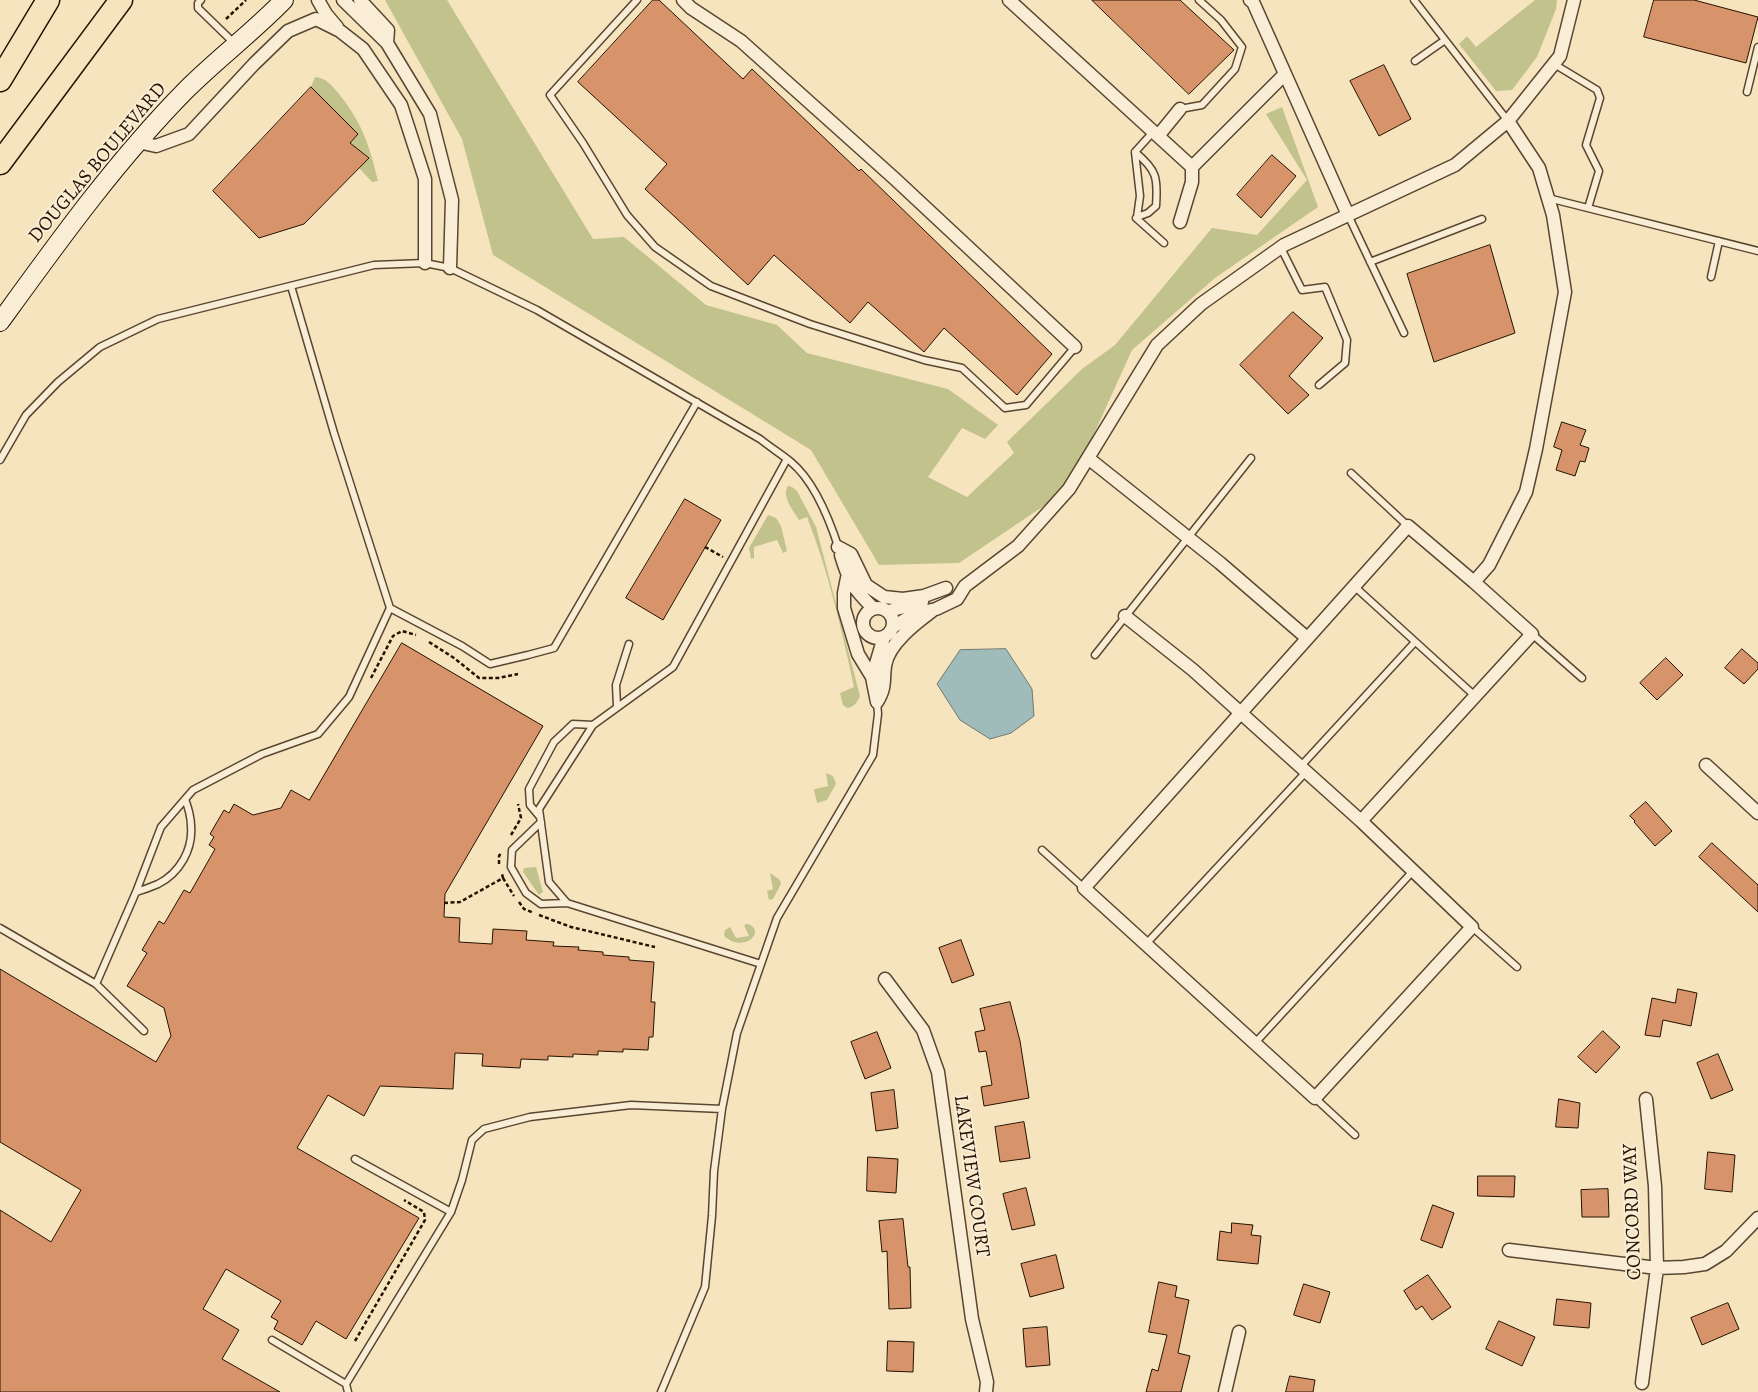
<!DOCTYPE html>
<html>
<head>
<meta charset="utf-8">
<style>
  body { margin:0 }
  canvas { display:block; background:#f6e4be }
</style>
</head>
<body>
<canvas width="1758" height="1392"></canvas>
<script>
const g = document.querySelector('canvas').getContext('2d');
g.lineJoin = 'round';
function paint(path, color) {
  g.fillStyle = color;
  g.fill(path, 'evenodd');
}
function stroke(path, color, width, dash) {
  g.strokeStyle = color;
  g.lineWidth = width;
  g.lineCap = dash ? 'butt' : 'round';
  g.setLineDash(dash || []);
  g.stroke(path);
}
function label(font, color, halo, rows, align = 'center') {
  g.font = font + ' Alegreya,serif';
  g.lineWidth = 4;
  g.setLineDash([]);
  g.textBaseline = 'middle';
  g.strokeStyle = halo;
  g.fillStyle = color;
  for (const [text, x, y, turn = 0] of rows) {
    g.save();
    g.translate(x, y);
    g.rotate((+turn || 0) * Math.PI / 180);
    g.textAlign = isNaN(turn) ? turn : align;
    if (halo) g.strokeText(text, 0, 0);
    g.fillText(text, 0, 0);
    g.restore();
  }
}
paint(new Path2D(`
  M 385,0 L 447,0 L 593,239 L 624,237 L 706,305 L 777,325 L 807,353 L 948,389 L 998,425 L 985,439 L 962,428 L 928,477 L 967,497 L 1014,453 L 1007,442 L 1082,369 L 1115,345 L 1212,228 L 1257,235 L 1307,180 L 1266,114 L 1282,107 L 1318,207 L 1215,278 L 1132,350 L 1069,489 L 959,563 L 879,565 L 811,450 L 493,255 L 462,139 Z
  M 1535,0 L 1557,0 L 1556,9 L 1537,57 L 1512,90 L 1496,91 L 1459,44 L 1467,36 L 1476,47 Z
  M 315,77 C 327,78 332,86 339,94 C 362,122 370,147 378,181 L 372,182 L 359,168 L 368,158 L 350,143 L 357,134 L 311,87 Z
  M 788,486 L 792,487 L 797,491 L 816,527 L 860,696 C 857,703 854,707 847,708 L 843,705 L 840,693 L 854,687 C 842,631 828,570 807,517 L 799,520 C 793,510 781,496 788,486 Z
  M 768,515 L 776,518 L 781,526 L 787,551 L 783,553 L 777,540 L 754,547 L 754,558 L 751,559 L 749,548 Z
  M 826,773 L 833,776 L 836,784 L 827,800 L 817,803 L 814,790 L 815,789 L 828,786 Z
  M 536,867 L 543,892 L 539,895 L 523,872 L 524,868 Z
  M 770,873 L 780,880 L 781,884 L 773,899 L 769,900 L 767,891 L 773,889 Z
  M 748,924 C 767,931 744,954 724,936 L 725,930 L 730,927 L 736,938 L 749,936 L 744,925 Z`), '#c2c28d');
const water = new Path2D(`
  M 1006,649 L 1032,689 L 1034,716 L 1011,733 L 990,739 L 960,720 L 937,684 L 960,650 Z`);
paint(water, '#a0bcba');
stroke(water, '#6f7870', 1);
const building = new Path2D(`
  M 653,0 L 659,0 L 743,79 L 752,69 L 859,171 L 861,169 L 1052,354 L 1017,395 L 944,328 L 924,352 L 868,302 L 850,323 L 774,255 L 748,285 L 645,189 L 667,164 L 578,82 Z
  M 1092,0 L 1180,0 L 1234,50 L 1189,94 Z
  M 1654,0 L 1694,0 L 1758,17 L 1746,63 L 1644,37 Z
  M 1384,65 L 1411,119 L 1379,136 L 1350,81 Z
  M 311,87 L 358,134 L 350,143 L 369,158 L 304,224 L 259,238 L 213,191 Z
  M 1272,155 L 1296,176 L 1261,218 L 1237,195 Z
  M 1490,245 L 1515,333 L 1434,362 L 1407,274 Z
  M 1293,312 L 1323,338 L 1289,376 L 1309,395 L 1288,414 L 1240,365 Z
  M 1562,422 L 1586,430 L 1580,445 L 1589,448 L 1585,462 L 1580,461 L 1575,476 L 1556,470 L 1562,450 L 1554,447 Z
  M 685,499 L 721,520 L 663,620 L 626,598 Z
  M 402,643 L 543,726 L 445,894 L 444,917 L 460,918 L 459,942 L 492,944 L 493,929 L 527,931 L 526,940 L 554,942 L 553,946 L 579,947 L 578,950 L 603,952 L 603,955 L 629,957 L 629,960 L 654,962 L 651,1002 L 655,1002 L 653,1037 L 649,1037 L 648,1050 L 623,1049 L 623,1052 L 598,1051 L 598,1055 L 573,1054 L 573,1057 L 548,1056 L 548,1060 L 521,1059 L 520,1068 L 482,1066 L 483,1054 L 455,1053 L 453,1089 L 380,1086 L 364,1116 L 328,1095 L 297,1148 L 419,1218 L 346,1339 L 316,1321 L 302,1345 L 274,1329 L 278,1321 L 271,1317 L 281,1301 L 226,1269 L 203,1309 L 239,1330 L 222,1359 L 280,1392 L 0,1392 L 0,1210 L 51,1242 L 81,1190 L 0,1142 L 0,969 L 156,1062 L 171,1036 L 164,1008 L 127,986 L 147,953 L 142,950 L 159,921 L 164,924 L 184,890 L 190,893 L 215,849 L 209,845 L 214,837 L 210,834 L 224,810 L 229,813 L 234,804 L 253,815 L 281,808 L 291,790 L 309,800 Z
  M 1742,649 L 1758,663 L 1758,669 L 1744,684 L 1725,668 Z
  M 1666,658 L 1683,675 L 1657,700 L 1640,683 Z
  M 1646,802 L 1672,831 L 1655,846 L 1634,822 L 1635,821 L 1630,816 Z
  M 1712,843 L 1758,885 L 1758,912 L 1699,857 Z
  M 961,940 L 974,975 L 952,983 L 939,948 Z
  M 1678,989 L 1697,993 L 1691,1026 L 1663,1020 L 1660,1037 L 1645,1035 L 1652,998 L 1675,1003 Z
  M 1010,1002 L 1020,1041 L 1029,1098 L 984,1106 L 981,1087 L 992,1085 L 986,1051 L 979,1052 L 975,1032 L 985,1030 L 980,1009 Z
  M 1603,1031 L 1620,1047 L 1596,1073 L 1578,1057 Z
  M 877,1032 L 891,1068 L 865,1079 L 851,1042 Z
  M 1718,1054 L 1733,1090 L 1711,1099 L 1697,1063 Z
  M 894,1090 L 898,1128 L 876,1131 L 871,1093 Z
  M 1559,1099 L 1580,1103 L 1578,1128 L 1556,1127 Z
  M 1024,1122 L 1030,1158 L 1000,1162 L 995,1127 Z
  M 1708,1152 L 1735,1155 L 1732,1192 L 1705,1189 Z
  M 868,1157 L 898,1159 L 896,1193 L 867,1191 Z
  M 1478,1176 L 1515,1176 L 1514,1197 L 1478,1196 Z
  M 1026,1188 L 1035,1225 L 1012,1230 L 1003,1194 Z
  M 1608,1189 L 1609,1217 L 1582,1217 L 1581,1190 Z
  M 1433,1205 L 1454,1213 L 1442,1248 L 1421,1240 Z
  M 903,1219 L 908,1267 L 910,1267 L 911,1308 L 889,1309 L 887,1251 L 882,1252 L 879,1221 Z
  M 1232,1223 L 1253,1225 L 1251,1235 L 1261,1236 L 1258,1264 L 1217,1260 L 1220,1231 L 1231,1233 Z
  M 1056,1255 L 1064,1288 L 1030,1297 L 1021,1264 Z
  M 1428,1275 L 1451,1307 L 1432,1320 L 1422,1306 L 1416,1310 L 1404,1291 Z
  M 1159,1282 L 1177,1286 L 1175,1297 L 1189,1300 L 1178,1353 L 1190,1356 L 1181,1392 L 1146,1392 L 1152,1369 L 1158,1371 L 1167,1335 L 1149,1332 Z
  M 1304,1284 L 1330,1292 L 1320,1323 L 1294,1315 Z
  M 1557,1299 L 1591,1303 L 1589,1328 L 1554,1325 Z
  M 1728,1303 L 1739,1329 L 1702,1345 L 1691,1318 Z
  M 1499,1321 L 1535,1337 L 1522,1366 L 1486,1349 Z
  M 1047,1327 L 1050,1365 L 1026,1367 L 1023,1329 Z
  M 888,1341 L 914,1342 L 913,1372 L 887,1371 Z
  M 1290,1376 L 1315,1380 L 1313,1392 L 1286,1392 Z`);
paint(building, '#d7936a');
stroke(building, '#261200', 1);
const service = new Path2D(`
  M 201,0 L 198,3 L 198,8 L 235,44
  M 637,0 L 550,95 L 583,143 L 627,215 L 655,247 L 711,286 L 810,324 L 924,360 L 962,368 L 1005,408 L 1026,405 L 1075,347
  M 1414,0 L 1508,121
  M 1415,61 L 1445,40
  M 1554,64 L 1597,90 L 1600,98 L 1586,145 L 1599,171 L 1588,208
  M 1747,92 L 1758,47
  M 1180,109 L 1202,105 L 1235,69 L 1242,47 L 1221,20 L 1199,0
  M 1135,152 C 1157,170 1158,178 1156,206 L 1148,213 L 1137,217 L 1140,196 Z
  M 1135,152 L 1153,132
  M 1548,198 L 1758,251
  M 1348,215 L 1404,333
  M 1136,218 L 1164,243
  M 1281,248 L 1302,290 L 1325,287 L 1347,340 L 1345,363 L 1319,385
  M 1370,262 L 1482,219
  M 1711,277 L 1719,241
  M 291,286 L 334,433 L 390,608
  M 0,460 L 26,415 L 58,382 L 100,347 L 158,319 L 374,265 L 425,263 L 450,268 L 537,310 L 760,439 C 770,447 781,454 791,462 C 814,481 830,521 839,549
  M 1351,473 L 1408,526
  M 1354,586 L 1475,696
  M 1532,634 L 1582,678
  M 1095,655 L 1251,458
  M 617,706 L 616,685 L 629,644
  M 1300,767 L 1415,642
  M 540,817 L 530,805 L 529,789 L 554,742 L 573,724 L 593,725
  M 541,822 L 512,850 L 511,867 L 526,893 L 541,904 L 567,903 L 761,964
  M 1042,850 L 1084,888
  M 136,892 C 143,890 151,887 158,884 C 180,873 193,849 191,826 C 191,817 188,807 185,799
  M 567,903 L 549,882 L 539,809 L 593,725 L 673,667 L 787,459
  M 1472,927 L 1517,967
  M 0,928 L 96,984 L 136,892 L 161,827 L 193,790 L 262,754 L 318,734 L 349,697 L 390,608 L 462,646 L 490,664 L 528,655 L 554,648 L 697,402
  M 1146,944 L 1306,772
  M 96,984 L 144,1031
  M 1255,1043 L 1413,871
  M 1315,1098 L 1355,1135
  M 355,1159 L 451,1212
  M 272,1340 L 346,1384
  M 348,1392 L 346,1384 L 451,1212 L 462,1180 L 472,1140 L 484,1129 L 530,1117 L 631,1105 L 722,1109
  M 661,1392 L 705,1287 L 712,1216 L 714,1171 L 722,1109 L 737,1033 L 777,918 L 873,755 L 878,714 L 877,702`);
const minor = new Path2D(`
  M 318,0 L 326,14 L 337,27
  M 343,0 L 387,43 L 430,114 L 452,200 L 450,268
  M 360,0 L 388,30 L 387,43
  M 683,0 L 691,8 L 741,41 L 895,179 L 1075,347
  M 1009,0 L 1192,167 L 1192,182 L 1180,222
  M 1250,0 L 1253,2 L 1348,215
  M 1158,136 L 1180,109
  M 138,142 L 156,146 L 189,134 L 254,64 L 288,31 L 316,19 L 340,31 L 363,49 L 401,105 L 425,179 L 425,263
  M 1192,167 L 1285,74
  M 1088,458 L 1220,563 L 1307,638
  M 1408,526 L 1474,582 L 1532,634 L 1361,821 L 1472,927 L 1315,1098 L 1084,888 Z
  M 838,547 L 851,554 L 866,585 L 884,597 L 903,599 L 924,596 L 946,588
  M 841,555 C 849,582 853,588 873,608
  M 847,578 L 844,593 L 844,608 L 858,654 L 872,677 L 877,702
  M 1474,582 L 1489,565 L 1526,492 L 1536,449 L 1565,292 L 1553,215 L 1539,168 L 1508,121
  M863 623a15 15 0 1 1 30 0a15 15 0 1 1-30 0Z
  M 889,611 L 922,602
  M 1125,616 L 1193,670 L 1361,821
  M 893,627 L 914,614 L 936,609 L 957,599 L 965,586 L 1018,546 L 1069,489 L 1157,345 L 1201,304 L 1284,245 L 1455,165 L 1508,121 L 1560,56 L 1574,0
  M 872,677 L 884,637
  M 877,702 C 886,687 883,682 885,666 C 888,644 916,623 932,611
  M 1706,765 L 1758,813
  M 885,979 L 923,1030 L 938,1072 L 972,1319 L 987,1382 L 986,1392
  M 1509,1250 L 1657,1268 L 1684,1267 L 1705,1264 L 1726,1251 L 1758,1218
  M 1642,1383 L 1657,1268 L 1655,1186 L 1646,1099
  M 1225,1392 L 1239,1332`);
const secondary = new Path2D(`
  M 0,322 C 58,242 116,161 186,90 C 217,59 253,32 284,0`);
const motorway = new Path2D(`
  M 0,80 L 48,0
  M 0,163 L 121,0`);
stroke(service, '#5a4630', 9);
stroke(minor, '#5a4630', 15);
stroke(secondary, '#261200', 20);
stroke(motorway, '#261200', 25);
stroke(new Path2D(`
  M 226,19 L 246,0
  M 705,547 L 723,557
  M 429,642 L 454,658 L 479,678 L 498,678 L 518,674
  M 371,678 L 393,636 L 402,631 L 416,635
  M 511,835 L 521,818 L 518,804
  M 499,864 L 499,856 L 501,853
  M 503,878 L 514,896
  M 519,902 L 524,909 L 534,913
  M 444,903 L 460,902 L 503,878 L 502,874
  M 539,915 L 571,927 L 655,947
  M 355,1341 L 425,1220 L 424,1212 L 404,1200`), '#261200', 2.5, [4, 2.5]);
stroke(service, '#f9edd5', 6);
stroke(minor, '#f9edd5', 12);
stroke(secondary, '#f9edd5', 18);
stroke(motorway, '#f6e4be', 22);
label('20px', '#261200', '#f9edd5', [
  ["DOUGLAS BOULEVARD",98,163,-50],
  ["LAKEVIEW COURT",971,1176,82],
  ["CONCORD WAY",1633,1212,-92]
]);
</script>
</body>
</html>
